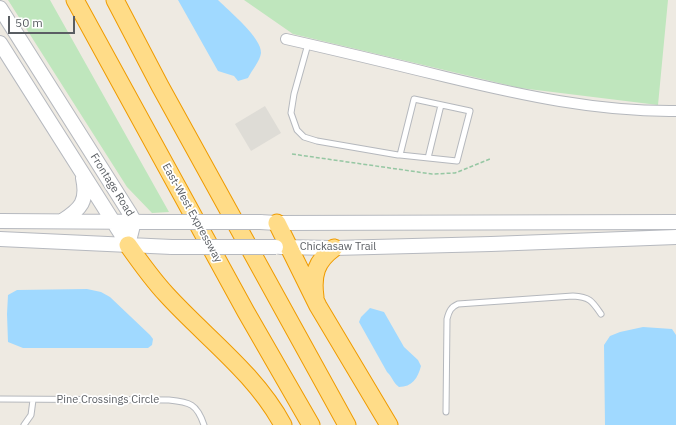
<!DOCTYPE html>
<html>
<head>
<meta charset="utf-8">
<style>
  body { margin:0 }
  #map { position:relative; width:676px; height:425px; overflow:hidden; background:#eeeae2; font-family:"IBM Plex Sans",sans-serif }
  canvas { display:block }
  .scale { position:absolute; left:8px; top:16px; width:67px; height:18px; box-sizing:border-box; border:2px solid #5a5e63; border-top:0; padding-left:5px; font-size:12px; line-height:14px; white-space:nowrap; color:#5a5e63; -webkit-text-stroke:3px #fff; paint-order:stroke }
</style>
</head>
<body>
<div id="map">
<canvas width="676" height="425"></canvas>
<div class="scale">50 m</div>
</div>
<script>
const g = document.querySelector('canvas').getContext('2d');
g.lineJoin = 'round';
function paint(path, color) {
  g.fillStyle = color;
  g.fill(path, 'evenodd');
}
function stroke(path, color, width, dash) {
  g.strokeStyle = color;
  g.lineWidth = width;
  g.lineCap = dash ? 'butt' : 'round';
  g.setLineDash(dash || []);
  g.stroke(path);
}
function label(font, color, halo, rows, align = 'center') {
  g.font = font + ' "IBM Plex Sans",sans-serif';
  g.lineWidth = 3.5;
  g.setLineDash([]);
  g.textBaseline = 'middle';
  g.strokeStyle = halo;
  g.fillStyle = color;
  for (const [text, x, y, turn = 0] of rows) {
    g.save();
    g.translate(x, y);
    g.rotate((+turn || 0) * Math.PI / 180);
    g.textAlign = isNaN(turn) ? turn : align;
    if (halo) g.strokeText(text, 0, 0);
    g.fillText(text, 0, 0);
    g.restore();
  }
}
paint(new Path2D(`
  M 265,106 L 281,133 L 251,151 L 235,124 Z`), '#dedcd6');
paint(new Path2D(`
  M 8,0 L 50,0 L 169,212 L 152,213 L 127,187 Z
  M 244,0 L 668,0 L 658,105 L 520,88 L 293,34 Z`), '#bfe6bd');
paint(new Path2D(`
  M 178,0 L 218,0 C 229,11 262,38 261,53 C 260,61 252,70 248,78 L 238,81 L 234,76 L 218,71 Z
  M 87,289 L 101,292 L 110,297 L 150,335 L 153,339 L 152,345 L 148,348 L 23,348 L 8,342 L 7,314 L 8,295 L 17,290 Z
  M 370,308 L 384,312 L 404,347 L 418,360 L 421,366 C 418,378 412,387 399,387 C 393,383 392,376 387,372 L 359,322 L 361,317 Z
  M 643,327 L 672,329 L 676,335 L 676,425 L 605,425 L 604,345 L 610,336 L 620,332 Z`), '#a0d9ff');
const lane = new Path2D(`
  M 308,44 L 294,94 L 291,113 L 297,130 L 304,137 L 317,141 L 398,155 L 400,155 L 457,161 L 470,111 L 414,99 L 400,155
  M 428,158 L 441,105
  M 0,399 L 169,400 C 190,402 197,404 204,425
  M 446,412 L 447,319 C 449,311 451,307 458,304 L 573,296 C 590,297 592,301 601,314
  M 24,425 L 31,415 L 33,400`);
const street = new Path2D(`
  M 286,39 C 339,51 393,64 446,77 C 521,95 598,112 676,111`);
const secondary = new Path2D(`
  M 0,8 L 129,212 L 134,221 L 128,245
  M 0,43 L 128,245
  M 0,221 L 157,222
  M 62,221 C 81,209 88,201 83,178
  M 260,222 L 277,223 L 676,222
  M 0,239 L 172,247
  M 280,247 L 334,248 L 491,244 L 676,237`);
const highway = new Path2D(`
  M 75,0 L 246,312 L 311,425
  M 115,0 L 160,86 L 347,425
  M 277,223 L 318,306 L 389,425
  M 128,245 C 140,262 152,279 166,294 C 205,337 255,373 283,425
  M 315,297 C 312,275 316,261 334,248`);
stroke(lane, '#b5b8bd', 7);
stroke(street, '#b5b8bd', 12);
stroke(secondary, '#b6b9bf', 16);
stroke(highway, '#ef9b00', 19);
stroke(new Path2D(`
  M 292,154 L 432,174 L 455,173 L 490,159`), '#96c7a3', 1.5, [4, 2]);
stroke(lane, '#fff', 5);
stroke(street, '#fff', 10);
stroke(secondary, '#fff', 14);
stroke(highway, '#ffdc88', 17);
const secondaryBridge = new Path2D(`
  M 157,222 L 260,222
  M 172,247 L 276,247`);
stroke(secondaryBridge, '#b6b9bf', 16, []);
stroke(secondaryBridge, '#fff', 14);
label('11px', '#5a5e63', '#fff', [
  ["Frontage Road",112,185,58],
  ["East-West Expressway",192,213,61],
  ["Chickasaw Trail",338,247],
  ["Pine Crossings Circle",108,400]
]);
</script>
</body>
</html>
